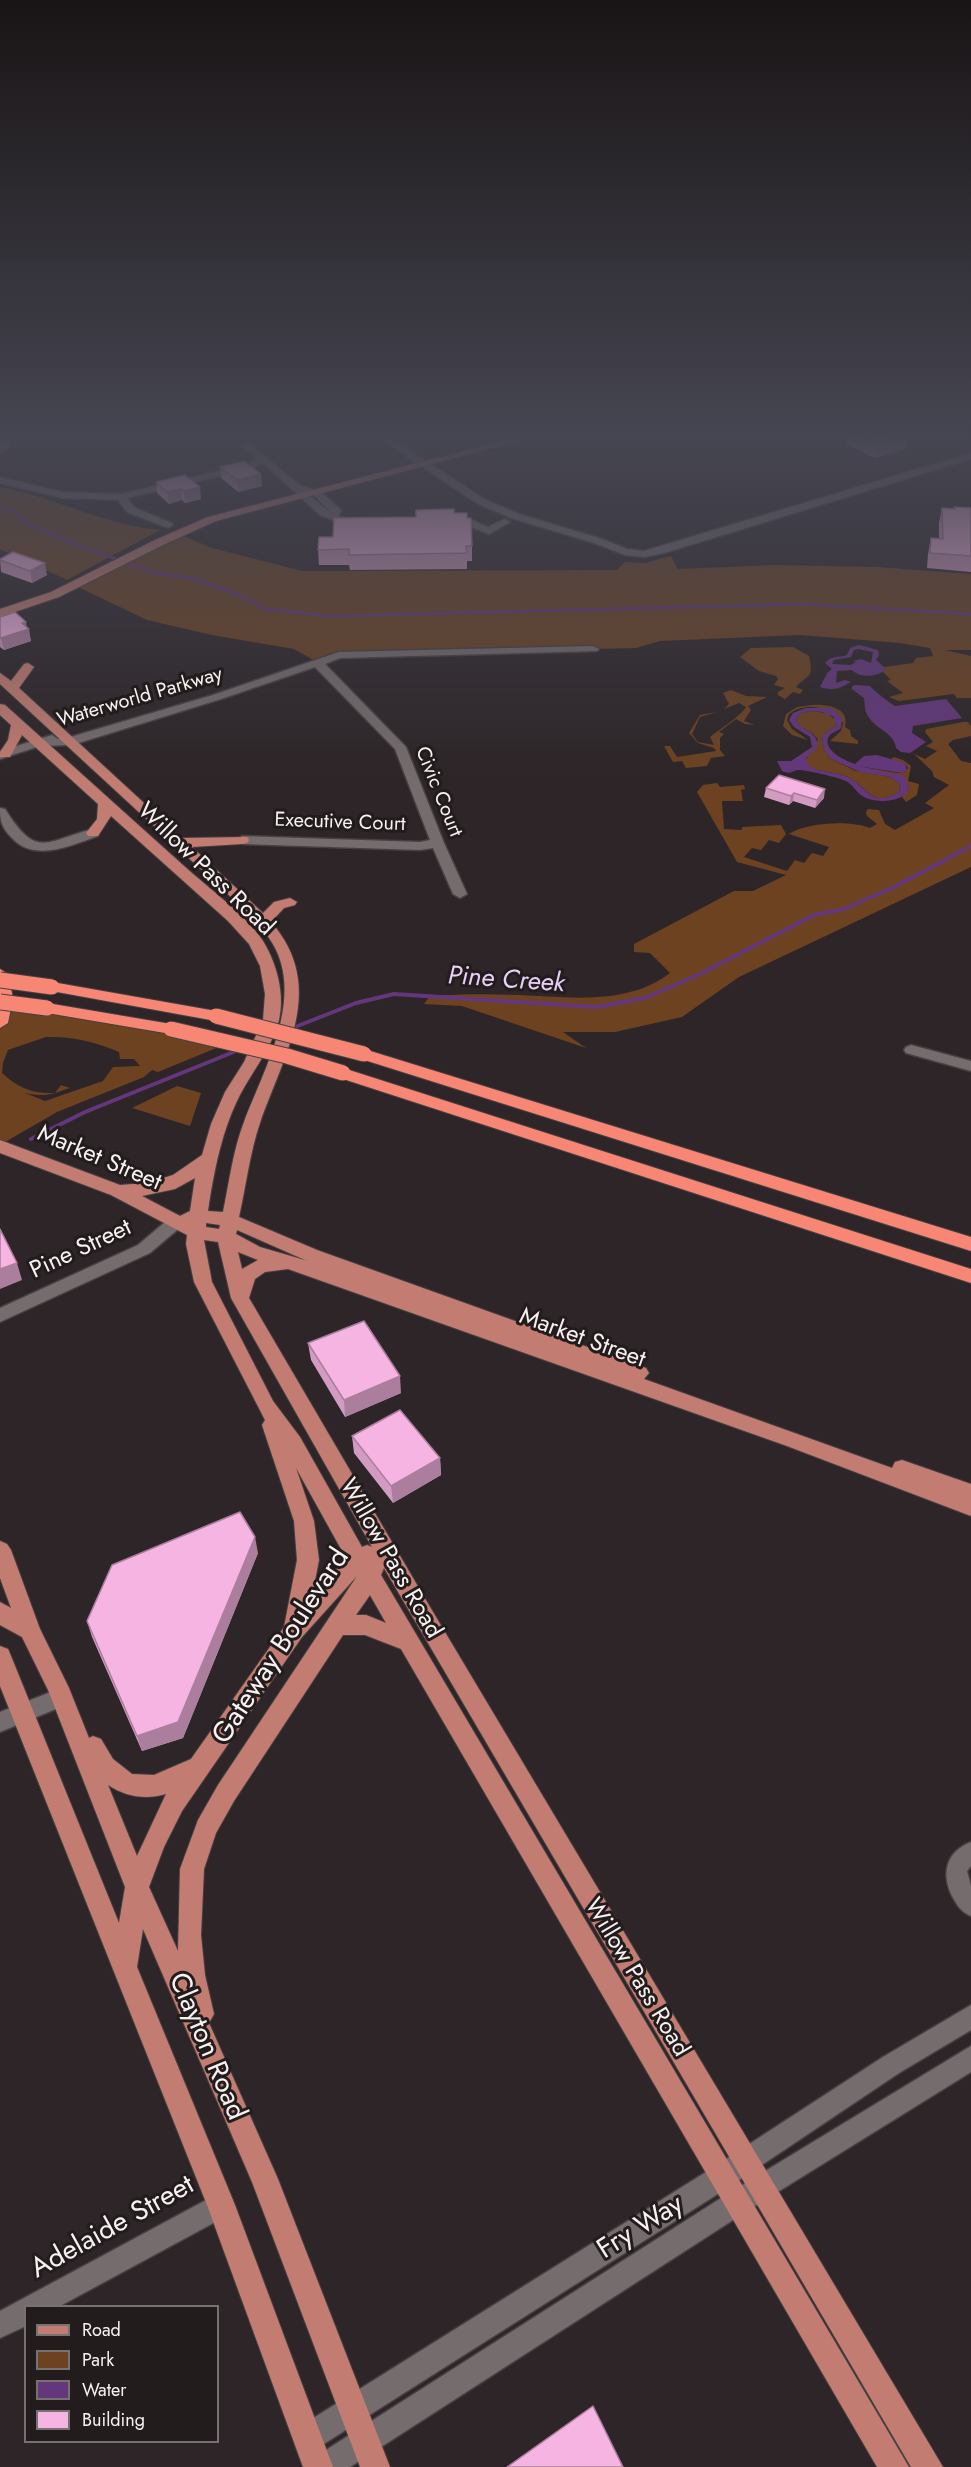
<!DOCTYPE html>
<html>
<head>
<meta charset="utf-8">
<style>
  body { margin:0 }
  #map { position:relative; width:971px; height:2467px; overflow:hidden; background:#2d2527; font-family:Jost,sans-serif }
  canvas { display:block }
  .legend { position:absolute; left:24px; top:2305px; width:195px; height:138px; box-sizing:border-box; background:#231c1d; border:2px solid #787172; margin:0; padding:8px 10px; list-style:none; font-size:18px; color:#f7f1f2 }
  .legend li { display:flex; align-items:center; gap:12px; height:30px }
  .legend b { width:30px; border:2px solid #787172 }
</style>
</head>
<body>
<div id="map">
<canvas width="971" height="2467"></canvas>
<ul class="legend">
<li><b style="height:8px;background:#c37c71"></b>Road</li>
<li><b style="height:16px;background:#6d4220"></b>Park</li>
<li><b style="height:16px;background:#64377c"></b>Water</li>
<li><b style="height:16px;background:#f6b4e2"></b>Building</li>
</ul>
</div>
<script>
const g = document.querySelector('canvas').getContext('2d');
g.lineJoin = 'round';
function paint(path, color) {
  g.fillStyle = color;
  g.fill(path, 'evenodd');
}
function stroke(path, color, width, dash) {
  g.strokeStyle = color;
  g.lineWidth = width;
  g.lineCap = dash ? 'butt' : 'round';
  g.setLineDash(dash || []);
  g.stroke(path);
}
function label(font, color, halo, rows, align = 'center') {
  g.font = font + ' Jost,sans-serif';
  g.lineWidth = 6;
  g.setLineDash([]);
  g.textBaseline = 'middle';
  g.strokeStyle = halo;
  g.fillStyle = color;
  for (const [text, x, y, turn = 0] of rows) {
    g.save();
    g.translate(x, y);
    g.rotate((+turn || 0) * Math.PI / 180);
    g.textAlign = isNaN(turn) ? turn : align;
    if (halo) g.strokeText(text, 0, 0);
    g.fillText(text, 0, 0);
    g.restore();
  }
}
paint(new Path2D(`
  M 0,487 C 54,497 104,525 160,530 L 67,580 L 0,549 Z
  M 176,533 L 212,548 L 302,571 L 617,570 L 625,562 L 645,563 L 671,556 L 678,569 L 773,565 L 877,567 L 971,574 L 971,650 L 945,650 L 971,656 L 971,698 L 957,698 L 954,694 L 899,701 L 889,697 L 903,693 L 887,681 L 891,680 L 883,672 L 884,667 L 913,663 L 916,658 L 933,656 L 930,648 L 900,643 L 800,635 L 660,641 L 636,648 L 358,654 L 317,662 L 294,649 L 212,635 L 147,620 L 76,586 Z
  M 793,647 L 809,656 C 814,679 809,673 796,687 L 803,690 L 800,694 L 793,692 L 785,699 L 778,695 L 778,692 L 785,688 L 774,685 L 778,679 L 776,676 L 759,671 L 740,657 L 751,648 Z
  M 731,690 L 746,696 L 767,697 L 748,706 L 751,710 L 744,721 L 755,725 L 745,724 L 736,719 L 719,732 L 724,734 L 720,738 L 720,750 L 725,756 L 711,758 L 707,766 L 686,768 L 682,761 L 673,762 L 664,746 L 670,746 L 677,757 L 716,751 L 714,748 L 698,743 L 689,733 L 700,715 L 717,712 L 700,717 L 692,734 L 698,742 L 714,745 L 710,737 C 720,729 741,716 746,707 L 739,703 L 724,709 L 729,704 L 723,693 Z
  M 812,705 C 826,704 850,707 845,727 L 850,730 L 851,736 L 858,741 L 858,744 L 830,741 L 841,731 L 843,723 C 832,707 805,701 789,714 L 787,720 L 792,729 L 808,740 L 792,735 L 783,726 L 786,714 L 797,707 Z
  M 811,711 L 827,713 L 837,721 L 836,726 L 826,732 L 822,737 L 824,750 L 831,759 L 856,771 L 891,777 L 900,784 L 899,792 C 870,810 866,783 845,776 C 832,771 819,773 807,765 L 806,759 L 818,740 C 813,729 798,730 796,719 L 801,713 Z
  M 963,722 L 968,722 L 971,726 L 971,736 L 953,740 L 948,744 L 961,761 L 971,763 L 971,867 L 739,977 L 682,1017 L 615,1032 L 563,1032 L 586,1048 L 462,1006 L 424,1004 L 430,996 C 460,994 489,994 518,995 C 569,997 627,1006 670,973 L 650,953 L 634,952 L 634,944 L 734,891 L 753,891 L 786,875 L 737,862 L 697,792 L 703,785 L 717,783 L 720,787 L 744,785 L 745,789 L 741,790 L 743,801 L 722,801 L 724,829 L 742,830 L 742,827 L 781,825 L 786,834 L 779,843 L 769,840 L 761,850 L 752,848 L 744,857 L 787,871 L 795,860 L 804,863 L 812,853 L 823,856 L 829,847 L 789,834 C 807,822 851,820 870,828 L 877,824 L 867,816 L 866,812 L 868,809 L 879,810 L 885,824 L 895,830 L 934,808 L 925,803 L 949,785 L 934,777 L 932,771 L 914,754 L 925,759 L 937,751 L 926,746 L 933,742 L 925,732 L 926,729 Z
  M 894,757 L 903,760 L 911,766 L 908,781 L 919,784 L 917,795 L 906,802 L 902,797 L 909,788 C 898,766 875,776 856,766 L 898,773 L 906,772 L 908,768 L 905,764 L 889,760 Z
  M 6,1002 L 231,1042 L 158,1072 L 152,1070 L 144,1077 L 57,1112 L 0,1145 L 0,1023 ZM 46,1037 C 71,1036 96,1042 119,1052 L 120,1059 L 134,1059 L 140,1066 L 113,1067 L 103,1081 L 45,1101 L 25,1093 C 46,1097 49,1095 70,1088 L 61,1085 L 55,1093 C 33,1094 18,1088 2,1073 L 3,1063 L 8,1050 Z
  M 177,1086 L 201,1093 L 190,1126 L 132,1108 Z`), '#6d4220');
paint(new Path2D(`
  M 859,645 L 878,650 L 879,655 L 876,660 L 885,668 L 884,671 C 875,677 860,678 852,670 L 837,671 L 836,683 L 845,680 L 851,682 C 839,689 833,691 820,687 L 827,673 L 832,669 L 825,663 C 832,655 838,658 847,655 L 850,648 ZM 858,649 L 873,652 L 871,663 L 861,659 L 853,661 L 856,662 L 851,665 L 832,664 L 834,660 L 851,657 L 854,650 Z
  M 856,685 L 870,686 C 873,690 891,704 895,706 L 946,699 L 962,718 L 913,726 L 912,733 L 926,742 L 910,753 L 901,752 L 896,748 C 894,732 876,730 868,716 C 864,710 865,704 864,698 L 852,689 L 852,686 Z
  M 806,708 L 832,708 L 842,718 L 841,728 C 838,731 831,733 829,736 C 821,750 846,761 855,764 L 864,756 L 877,755 L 905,763 L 907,771 L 902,773 L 857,766 L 904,776 L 909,788 L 905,795 C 895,801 885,802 873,800 C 854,796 856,784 843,780 C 837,777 803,769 797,770 C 793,771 790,775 782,771 L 777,761 L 791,761 L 812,747 L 810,737 L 794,727 L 789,720 L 793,713 ZM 811,711 L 823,712 L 834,717 L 834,722 L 837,722 L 836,726 L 826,732 L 822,737 L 824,750 L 831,759 L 860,772 L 891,777 L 900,784 L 899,792 C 869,810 866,783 845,776 C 832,771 819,773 808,765 L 806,758 L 817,748 C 820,729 800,733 796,719 L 801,713 Z`), '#64377c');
stroke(new Path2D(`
  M 0,507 L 14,510 L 26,523 L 88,549 L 155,573 L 197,579 L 248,599 L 266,609 L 331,616 L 806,604 L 971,614`), '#64377c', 3);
stroke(new Path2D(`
  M 290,1029 L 356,1003 L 394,994 L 597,1007 L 645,998 L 700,974 L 814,915 L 844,909 L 894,887 L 971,846
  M 31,1139 L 85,1112 L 241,1049`), '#64377c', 4);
const minor = new Path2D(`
  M 378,437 L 389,437 L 486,500 L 519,514 L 602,539 L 627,549 L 644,551 L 971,453 L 971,459 L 664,553 L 644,557 L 625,555 L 594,543 L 511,518 L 478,504 Z
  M 248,443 L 301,486 L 319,490 L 340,509 L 341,511 L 338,516 L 361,523 L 361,527 L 346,525 L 320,515 L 263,463 L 250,469 L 127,498 L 135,508 L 172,523 L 173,525 L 168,528 L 127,512 L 118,500 L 62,498 L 0,483 L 0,477 L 62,492 L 121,494 L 244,465 L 257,459 L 243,446 ZM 306,493 L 313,494 L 330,512 Z
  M 451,515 L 467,518 L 488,527 L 505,519 L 510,522 L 489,534 L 461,523 L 447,520 L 446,518 Z
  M 593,646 L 599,649 L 597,651 L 340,658 L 325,664 L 406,747 L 444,843 L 467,894 L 460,898 L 453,894 L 433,848 L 420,850 L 242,844 L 236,840 L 242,836 L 420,842 L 430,840 L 395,749 L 315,667 L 221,699 L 72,745 L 40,746 L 0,759 L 0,751 L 52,735 L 58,739 L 67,738 L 213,695 L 339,652 Z
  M 0,808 L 5,809 C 37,860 45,841 93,829 L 99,833 L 98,836 C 72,845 35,863 12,838 C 2,828 0,822 0,808 Z
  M 911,1045 L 971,1061 L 971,1071 L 906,1053 L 904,1050 L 906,1047 Z
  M 177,1215 L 183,1217 L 185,1221 L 183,1225 L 150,1253 L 0,1322 L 0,1308 L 138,1245 L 171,1217 Z
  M 61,1688 L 68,1690 L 71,1697 L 68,1704 L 0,1732 L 0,1712 Z
  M 971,1842 L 971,1866 L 967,1871 L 971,1886 L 971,1916 C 961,1912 957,1905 952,1896 C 941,1873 946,1852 971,1842 Z
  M 971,2005 L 971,2030 L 899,2073 L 732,2185 L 319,2447 L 309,2451 L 299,2447 L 295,2437 L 299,2427 L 714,2167 L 883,2057 Z
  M 971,2046 L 971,2072 L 747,2211 L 350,2467 L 311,2467 L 315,2457 L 729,2193 Z
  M 221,2192 L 230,2196 L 234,2205 L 230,2214 L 60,2306 L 26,2306 L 26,2326 L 0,2338 L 0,2311 Z`);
const major = new Path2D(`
  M 518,437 L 534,437 L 216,521 L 163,545 L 59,597 L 0,617 L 0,609 L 51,592 L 155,540 L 208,517 Z
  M 28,663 L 34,667 L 19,688 L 182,838 L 247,837 L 249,840 L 247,843 L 242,844 L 192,847 L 263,913 L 274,902 L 290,898 L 297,902 L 295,905 L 284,908 L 271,922 C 328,987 284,1054 260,1123 C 250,1152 246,1186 239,1217 L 317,1250 L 646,1368 L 649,1373 L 644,1379 L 892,1468 L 895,1462 L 902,1460 L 971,1484 L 971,1516 L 787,1446 L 288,1269 L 265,1272 L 255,1279 L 249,1298 L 430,1607 L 943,2467 L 911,2467 L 384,1568 L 381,1575 L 909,2467 L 877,2467 L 401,1649 L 365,1635 L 343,1635 L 234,1801 L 216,1833 L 204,1869 L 201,1935 L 205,1975 L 214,2014 L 209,2023 L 278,2179 L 390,2467 L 360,2467 L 252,2182 L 143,1929 L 137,1967 L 235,2205 L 333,2467 L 303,2467 L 207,2205 L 0,1686 L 0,1646 L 8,1649 L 11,1656 L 119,1923 L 125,1887 L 48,1690 L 22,1637 L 0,1625 L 0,1602 L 11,1608 L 0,1578 L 0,1541 L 7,1544 L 11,1550 L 40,1629 L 69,1688 L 89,1738 L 93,1736 L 101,1739 L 113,1759 L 132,1774 L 154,1775 L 191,1759 L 284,1627 L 297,1560 L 294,1521 L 262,1425 L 265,1420 L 194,1282 L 186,1244 L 187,1235 L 111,1195 L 0,1153 L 0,1140 L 120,1185 L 147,1183 L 173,1175 L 202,1155 L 211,1124 L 225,1092 L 244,1062 L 263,1020 L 265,994 L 260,966 L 249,944 L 228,921 L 111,816 L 98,836 L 88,836 L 86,833 L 97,819 L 98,804 L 22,735 L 10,757 L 0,757 L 0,752 L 8,740 L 11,725 L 0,715 L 0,704 L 5,705 C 65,759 124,812 184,866 C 207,887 247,916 263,941 C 277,964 285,994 279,1020 C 272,1047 254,1069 241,1093 C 222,1129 214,1171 208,1211 L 223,1212 C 229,1183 233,1150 244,1122 C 264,1069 308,993 269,938 C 262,928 253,919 245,910 L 0,684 L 0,673 L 11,681 L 24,664 ZM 195,1178 L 190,1211 L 180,1216 L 142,1196 L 175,1189 ZM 206,1223 L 220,1225 L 219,1229 L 206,1227 ZM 237,1230 L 305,1260 L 308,1261 L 260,1247 L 236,1234 ZM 204,1240 L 218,1242 L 231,1298 L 372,1547 L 367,1545 L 362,1547 L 300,1437 L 273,1401 L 212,1282 ZM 238,1252 L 258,1260 L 242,1269 ZM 296,1468 L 346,1558 L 312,1596 L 319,1560 L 314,1521 ZM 357,1576 L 218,1785 L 198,1820 L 180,1869 L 178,1951 L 149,1887 L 164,1847 L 182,1811 L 302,1637 ZM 370,1595 L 386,1623 L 366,1615 L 356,1615 ZM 108,1785 C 126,1797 146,1800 166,1794 L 137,1856 Z`);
const highway = new Path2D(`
  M 0,969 L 8,974 L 13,998 L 8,1023 L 0,1028 Z
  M 52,982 L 216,1011 L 224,1016 L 216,1021 L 46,990 L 44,987 Z
  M 47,1003 L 171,1024 L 177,1025 L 179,1029 L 177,1033 L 171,1034 L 41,1012 L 39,1008 Z
  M 364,1049 L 971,1237 L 971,1251 L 358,1058 L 356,1054 L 358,1050 Z
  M 343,1068 L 971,1269 L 971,1283 L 337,1077 L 335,1073 L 337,1069 Z`);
stroke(minor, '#474042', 3);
stroke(major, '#474042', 2);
stroke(highway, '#474042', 2);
paint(minor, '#756c6d');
paint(major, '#c37c71');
paint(highway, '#f78774');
const highwayBridge = new Path2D(`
  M 0,980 L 52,987
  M 0,1002 L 47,1008
  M 216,1016 L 364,1054
  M 171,1029 L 287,1056 L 343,1073`);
stroke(highwayBridge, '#474042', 17, []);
stroke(highwayBridge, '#f78774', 15);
paint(new Path2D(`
  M 847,437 L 908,437 L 906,449 L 875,458 L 846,444 Z
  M 220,467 L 262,486 L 238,492 L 221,478 Z
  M 185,475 L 201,499 L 185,503 L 182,500 L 169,504 L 157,493 L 156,482 Z
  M 954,507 L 971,508 L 971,572 L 927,568 L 928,554 L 931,538 L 939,539 L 939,523 L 942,508 L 954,509 Z
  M 454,513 L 472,546 L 472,561 L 467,561 L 467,569 L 350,570 L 349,565 L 319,565 L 318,550 L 333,537 L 416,517 Z
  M 0,559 L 47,575 L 32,583 L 1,572 Z
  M 0,617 L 27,627 L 31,641 L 4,650 L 0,647 Z
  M 766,788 L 824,798 L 815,808 L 793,801 L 789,805 L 764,797 Z
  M 308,1343 L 401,1393 L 345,1417 L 311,1360 Z
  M 352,1436 L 440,1458 L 441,1475 L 393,1503 L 354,1453 Z
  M 258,1553 L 183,1738 L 142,1751 L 92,1637 L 87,1621 Z`), '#d49bc2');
paint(new Path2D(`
  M 0,437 L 10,437 L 11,442 L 8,450 L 0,453 Z
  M 900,437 L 908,437 L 906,449 L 875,458 L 878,443 Z
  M 261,474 L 262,486 L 238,492 L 237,480 Z
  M 200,487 L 201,499 L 185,503 L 184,491 Z
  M 181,489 L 182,500 L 169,504 L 167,492 Z
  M 45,563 L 47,575 L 32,583 L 30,571 Z
  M 26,622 L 27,629 L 29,629 L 31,641 L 4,650 L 1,638 L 22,623 Z
  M 825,789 L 824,798 L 815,808 L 817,800 Z
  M 794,793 L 793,801 L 789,805 L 791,796 Z
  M 17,1263 L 22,1280 L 0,1289 L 0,1269 Z
  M 400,1376 L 401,1393 L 345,1417 L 344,1400 Z
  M 440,1458 L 441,1475 L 393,1503 L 391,1486 Z
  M 255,1537 L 258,1553 L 183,1738 L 142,1751 L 137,1736 Z`), '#ac7e9e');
const building = new Path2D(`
  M 864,437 L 900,437 L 878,443 Z
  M 244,461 L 261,474 L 237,480 L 220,467 Z
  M 185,475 L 200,487 L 184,491 L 181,489 L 167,492 L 156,482 Z
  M 954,507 L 971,508 L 971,556 L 930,553 L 931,538 L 943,539 L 942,508 L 955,509 Z
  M 454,509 L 454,513 L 467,513 L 467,518 L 471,518 L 472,546 L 466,546 L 467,553 L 349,555 L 349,549 L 318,550 L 319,537 L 333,537 L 334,518 L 416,517 L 416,510 Z
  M 13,552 L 45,563 L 30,571 L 0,560 L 0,559 Z
  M 15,612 L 26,622 L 22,623 L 29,629 L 1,638 L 0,637 L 0,617 Z
  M 779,775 L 825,789 L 817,800 L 794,793 L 791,796 L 766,788 Z
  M 0,1229 L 17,1263 L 0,1269 Z
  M 364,1321 L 400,1376 L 344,1400 L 308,1343 Z
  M 400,1410 L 440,1458 L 391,1486 L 352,1436 Z
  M 240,1512 L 255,1537 L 178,1722 L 137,1736 L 87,1621 L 112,1565 Z
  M 593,2406 L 623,2467 L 507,2467 Z`);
paint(building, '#f6b4e2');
stroke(building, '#ac7e9e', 1.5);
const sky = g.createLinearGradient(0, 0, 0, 782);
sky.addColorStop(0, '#191415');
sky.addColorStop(0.56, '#464652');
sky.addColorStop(1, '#46465200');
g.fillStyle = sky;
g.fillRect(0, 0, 971, 782);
label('20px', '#f7f1f2', '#231c1d', [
  ["Waterworld Parkway",140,698,-16],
  ["Civic Court",438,792,68],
  ["Executive Court",340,823,2]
]);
label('24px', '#f7f1f2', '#231c1d', [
  ["Willow Pass Road",205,870,44],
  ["Market Street",99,1159,23],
  ["Pine Street",81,1250,-25],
  ["Market Street",582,1339,20],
  ["Willow Pass Road",390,1559,60],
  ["Willow Pass Road",636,1978,59]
]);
label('italic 26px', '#e8cff7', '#231c1d', [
  ["Pine Creek",506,981,4]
]);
label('28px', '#f7f1f2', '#231c1d', [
  ["Gateway Boulevard",282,1647,-57],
  ["Clayton Road",206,2047,67],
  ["Adelaide Street",113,2228,-29],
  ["Fry Way",641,2228,-32]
]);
</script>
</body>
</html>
